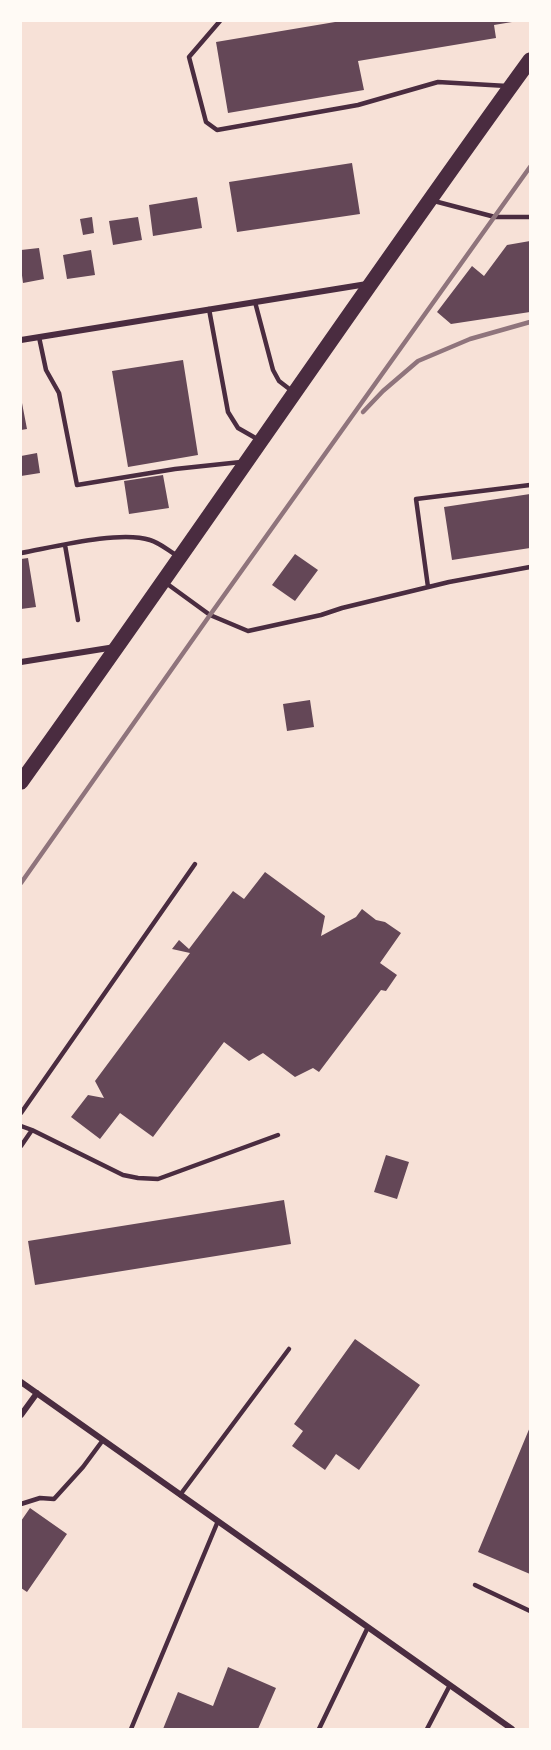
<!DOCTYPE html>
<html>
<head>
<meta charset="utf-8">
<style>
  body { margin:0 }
  #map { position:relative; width:551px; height:1750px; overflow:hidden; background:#f7e1d7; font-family:"DejaVu Sans",sans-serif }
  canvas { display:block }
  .frame { position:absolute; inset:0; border:22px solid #fffaf5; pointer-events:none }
</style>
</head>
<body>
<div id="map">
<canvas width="551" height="1750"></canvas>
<div class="frame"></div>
</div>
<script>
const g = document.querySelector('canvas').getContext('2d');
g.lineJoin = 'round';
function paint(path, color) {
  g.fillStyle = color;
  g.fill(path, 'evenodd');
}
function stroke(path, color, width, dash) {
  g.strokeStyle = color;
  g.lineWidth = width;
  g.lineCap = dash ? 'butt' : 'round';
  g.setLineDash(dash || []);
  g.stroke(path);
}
paint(new Path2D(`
  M 341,21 L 512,21 L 512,22 L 494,25 L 496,38 L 358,61 L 364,90 L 228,113 L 216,42 Z
  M 352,163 L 360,214 L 237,232 L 229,182 Z
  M 197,197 L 202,228 L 153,236 L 149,205 Z
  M 92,217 L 94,233 L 83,235 L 80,219 Z
  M 138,217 L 142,240 L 113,245 L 109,221 Z
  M 530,241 L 530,312 L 451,324 L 437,312 L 472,266 L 484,276 L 507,245 Z
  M 39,248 L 44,279 L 23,283 L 21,268 L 21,250 Z
  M 91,250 L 95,275 L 67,279 L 63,255 Z
  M 183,360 L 198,455 L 128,467 L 112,371 Z
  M 21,403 L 22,403 L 27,429 L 21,430 Z
  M 37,453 L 40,473 L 21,476 L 21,456 Z
  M 163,475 L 169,508 L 129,514 L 124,481 Z
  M 530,494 L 530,548 L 452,560 L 444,507 Z
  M 295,554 L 318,570 L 295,601 L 272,585 Z
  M 28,558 L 36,607 L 21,609 L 21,559 Z
  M 310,700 L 314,727 L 287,731 L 283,704 Z
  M 265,872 L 325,916 L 321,936 L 356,917 L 362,909 L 376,920 L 385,922 L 401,933 L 380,963 L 397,975 L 386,991 L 381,990 L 319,1072 L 313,1068 L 295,1077 L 263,1053 L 249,1061 L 224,1042 L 153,1137 L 120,1113 L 100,1139 L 71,1117 L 88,1095 L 104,1098 L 95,1081 L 190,953 L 172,949 L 179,940 L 189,949 L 233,891 L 244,899 Z
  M 386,1155 L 409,1162 L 397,1199 L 374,1192 Z
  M 284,1200 L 291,1244 L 35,1285 L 28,1241 Z
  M 355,1339 L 420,1385 L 359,1470 L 336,1454 L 325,1470 L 292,1446 L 303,1431 L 294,1424 Z
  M 530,1427 L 530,1574 L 478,1552 Z
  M 30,1508 L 67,1534 L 27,1592 L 21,1588 L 21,1521 Z
  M 228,1667 L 276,1688 L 258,1729 L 163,1729 L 178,1692 L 213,1706 Z`), '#644757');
stroke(new Path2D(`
  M 220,21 L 189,57 L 206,122 L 217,130 L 358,105 L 438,82 L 507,86
  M 434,201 L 495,217 L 530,217
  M 255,302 L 273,370 L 279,381 L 292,391
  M 209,309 L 228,412 L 238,428 L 259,440
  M 39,337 L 46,370 L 59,393 L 77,485 L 175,469 L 241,462
  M 65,545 L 78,620
  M 21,553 C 54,547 120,530 150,540 C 160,543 169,551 178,556
  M 166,583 L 210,615 L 248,631 L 321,615 L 342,608 L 449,582 L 530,567
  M 428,587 L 416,499 L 530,485
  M 21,1113 L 195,864
  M 21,1126 L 32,1130 L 21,1146
  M 32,1130 L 123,1175 L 138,1178 L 158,1179 L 278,1135
  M 180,1495 L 289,1349
  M 21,1504 L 40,1498 L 54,1499 L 83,1467 L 103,1440
  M 475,1585 L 530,1611
  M 131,1729 L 218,1521
  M 319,1729 L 368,1627
  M 427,1729 L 450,1685`), '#4a2c40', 4.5);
stroke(new Path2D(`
  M 21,340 L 367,284
  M 21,662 L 115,647
  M 21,1382 L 512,1729
  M 21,1415 L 37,1393`), '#4a2c40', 6);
stroke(new Path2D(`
  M 21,782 C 193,543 357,298 530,60`), '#4a2c40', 15);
stroke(new Path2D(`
  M 363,412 L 383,391 L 418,361 L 470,339 L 530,322
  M 21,883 L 210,615 L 530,167`), '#8f747c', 4.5);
</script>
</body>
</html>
